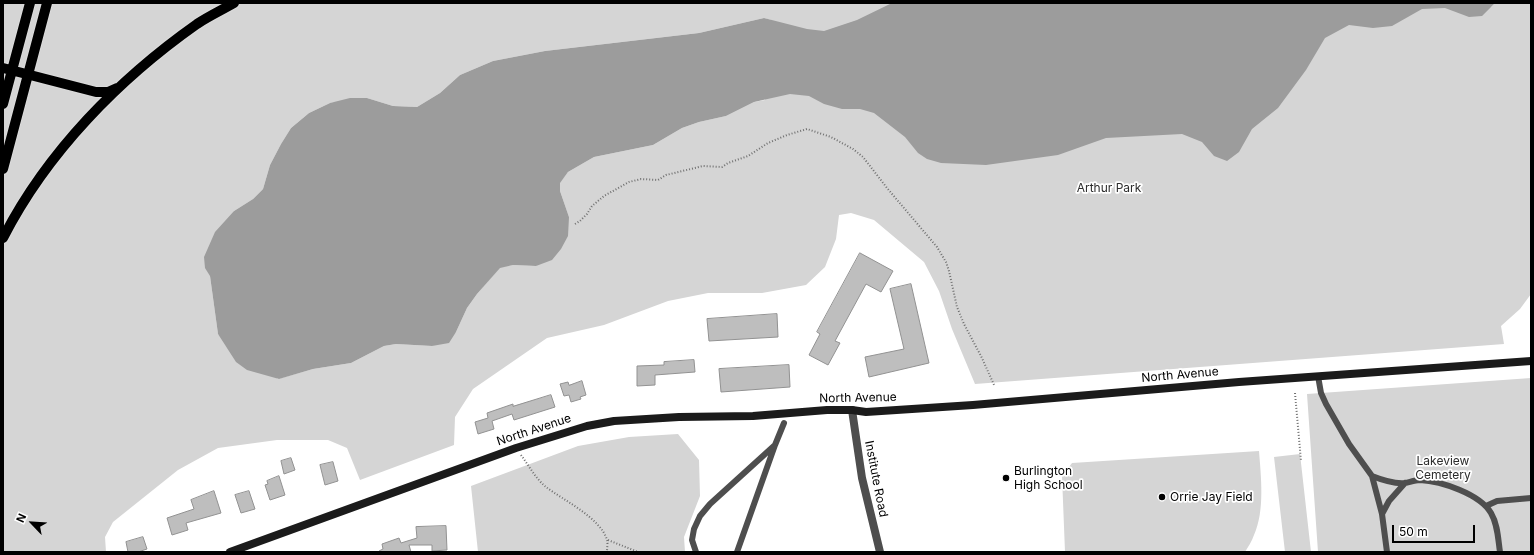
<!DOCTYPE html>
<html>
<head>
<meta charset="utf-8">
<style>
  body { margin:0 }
  #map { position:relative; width:1534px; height:555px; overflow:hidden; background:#fff; font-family:Inter,sans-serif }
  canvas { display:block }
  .frame { position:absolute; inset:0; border:4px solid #000; pointer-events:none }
  .north { position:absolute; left:12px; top:503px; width:40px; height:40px; -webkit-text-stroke:3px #fff; paint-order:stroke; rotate:295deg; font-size:11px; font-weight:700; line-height:16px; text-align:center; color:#000 }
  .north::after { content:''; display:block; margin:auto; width:14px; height:18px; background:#000; clip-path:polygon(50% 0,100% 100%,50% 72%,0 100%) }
  .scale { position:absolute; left:1392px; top:525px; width:83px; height:18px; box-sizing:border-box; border:2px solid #000; border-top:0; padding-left:5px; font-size:12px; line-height:14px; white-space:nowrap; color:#000; -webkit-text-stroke:3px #fff; paint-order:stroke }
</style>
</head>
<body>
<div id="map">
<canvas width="1534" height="555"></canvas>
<div class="frame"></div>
<div class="north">N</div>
<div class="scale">50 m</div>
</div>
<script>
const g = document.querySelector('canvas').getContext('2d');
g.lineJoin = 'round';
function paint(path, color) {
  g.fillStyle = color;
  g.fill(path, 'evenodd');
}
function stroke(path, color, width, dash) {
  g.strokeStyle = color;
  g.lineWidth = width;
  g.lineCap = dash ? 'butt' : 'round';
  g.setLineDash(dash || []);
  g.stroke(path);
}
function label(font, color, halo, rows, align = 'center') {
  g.font = font + ' Inter,sans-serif';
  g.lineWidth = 3.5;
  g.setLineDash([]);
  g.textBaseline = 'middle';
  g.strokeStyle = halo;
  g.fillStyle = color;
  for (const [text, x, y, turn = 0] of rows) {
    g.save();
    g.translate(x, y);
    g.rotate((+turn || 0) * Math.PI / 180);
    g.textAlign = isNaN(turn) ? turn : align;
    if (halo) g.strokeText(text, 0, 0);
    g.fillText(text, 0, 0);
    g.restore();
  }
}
paint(new Path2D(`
  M 3,3 L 1491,3 L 1491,7 L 1495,3 L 1531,3 L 1531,294 L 1520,309 L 1501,326 L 1504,344 L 975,384 L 952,329 L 939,291 L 924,262 L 874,220 L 851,213 L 839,215 L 836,239 L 825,267 L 806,285 L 762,293 L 708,293 L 668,301 L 604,325 L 547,338 L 473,389 L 455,417 L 454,445 L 360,480 L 347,448 L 328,440 L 277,440 L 218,448 L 178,470 L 113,522 L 105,537 L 106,552 L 3,552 ZM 764,18 L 771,20 L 765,100 L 754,102 L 726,116 L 699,122 L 682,128 L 653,145 L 594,157 L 568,172 L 560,182 L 560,191 L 569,217 L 536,266 L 513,265 L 500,267 L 477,294 L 467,308 L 456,332 L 432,346 L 396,344 L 384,346 L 351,363 L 313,369 L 278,379 L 218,334 L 210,276 L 234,211 L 253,199 L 263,189 L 270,165 L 281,144 L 291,128 L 309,113 L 330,103 L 367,98 L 393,106 L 417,107 L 440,93 L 460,75 L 493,61 L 545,51 L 699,33 Z
  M 1531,378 L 1531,552 L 1318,552 L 1307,394 Z
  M 678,434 L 699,460 L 700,496 L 684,537 L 685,552 L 478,552 L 471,486 L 578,446 L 629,437 Z
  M 1259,451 C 1261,477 1265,511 1254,535 C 1252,541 1248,547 1245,552 L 1065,552 L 1062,476 L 1072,463 Z
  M 1300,454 L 1311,552 L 1285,552 L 1274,457 Z`), '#d5d5d5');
paint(new Path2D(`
  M 892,3 L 1495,3 L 1482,16 L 1469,17 L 1445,8 L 1422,9 L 1392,26 L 1373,28 L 1349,25 L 1325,38 L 1306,70 L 1278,108 L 1252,129 L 1239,152 L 1227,161 L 1214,156 L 1202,142 L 1182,134 L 1106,138 L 1058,155 L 986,165 L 941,163 L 927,159 L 918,153 L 905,137 L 874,113 L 860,109 L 842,109 L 824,104 L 809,96 L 790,94 L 754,102 L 726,116 L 699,122 L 682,128 L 653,145 L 594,157 L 568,172 L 560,183 L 560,191 L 569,217 L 568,236 L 561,249 L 552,260 L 536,266 L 513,265 L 500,268 L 477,294 L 467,308 L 456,332 L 449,343 L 432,346 L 396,344 L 384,346 L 351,363 L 313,369 L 279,379 L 247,370 L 236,362 L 218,334 L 210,276 L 205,268 L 204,257 L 215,232 L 234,211 L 253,199 L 263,189 L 270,165 L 281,144 L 291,128 L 309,113 L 330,103 L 350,98 L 367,98 L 393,106 L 417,107 L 440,93 L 460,75 L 493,61 L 545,51 L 699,33 L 764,18 L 807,29 L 824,31 L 857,20 Z`), '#9c9c9c');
const building = new Path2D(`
  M 860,253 L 893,271 L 881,292 L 866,284 L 835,341 L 840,343 L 828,365 L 809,355 L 820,334 L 817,332 Z
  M 911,284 L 929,363 L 869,377 L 865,357 L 904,349 L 890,289 Z
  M 777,314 L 778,337 L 709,341 L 707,319 Z
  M 694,360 L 695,372 L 655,375 L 655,385 L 637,386 L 637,366 L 664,365 L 664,362 Z
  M 789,365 L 790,387 L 721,392 L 719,369 Z
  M 582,381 L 586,395 L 580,397 L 581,399 L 571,402 L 569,395 L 564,396 L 560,384 L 568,382 L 569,385 Z
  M 551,395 L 555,407 L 514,420 L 512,414 L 492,421 L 494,429 L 478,434 L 475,422 L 488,418 L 487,413 L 513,404 L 513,406 Z
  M 291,458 L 295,470 L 284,474 L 281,461 Z
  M 333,462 L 338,481 L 325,485 L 320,465 Z
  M 279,476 L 285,495 L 270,500 L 265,485 L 268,484 L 267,481 Z
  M 214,491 L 221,513 L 186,523 L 188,530 L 172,535 L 167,518 L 194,509 L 191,500 Z
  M 249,491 L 255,509 L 241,513 L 235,495 Z
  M 446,526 L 447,550 L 432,551 L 432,545 L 409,545 L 411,552 L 379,552 L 379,551 L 383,549 L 382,544 L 399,538 L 401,543 L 417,538 L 416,527 Z
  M 143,537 L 147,549 L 138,552 L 128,552 L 126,542 Z`);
paint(building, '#bebebe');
stroke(building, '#929292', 1);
const primary = new Path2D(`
  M 3,68 L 96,92 L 108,92 L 117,88
  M 3,104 L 30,3
  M 3,169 L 47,3
  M 3,238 C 47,152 119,79 197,24 C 209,16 222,10 234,3`);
stroke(primary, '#dbdbdb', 12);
stroke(new Path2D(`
  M 575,224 L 580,221 L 587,214 L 592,206 L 604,196 L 629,182 L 641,179 L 658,180 L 666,175 L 703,166 L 722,167 L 728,163 L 748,156 L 768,143 L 787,135 L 807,129 L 831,137 L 853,149 L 863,157 L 887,188 L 937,247 L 946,262 L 949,271 L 957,307 L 964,324 L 982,358 L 994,385
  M 1295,393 L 1301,461
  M 521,455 C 529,466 536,479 546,487 C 563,500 601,518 607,540 C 608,543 607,548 607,552
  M 608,540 L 638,552`), '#707070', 2, [1, 2]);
stroke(new Path2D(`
  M 1318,376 L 1321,393 L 1326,404 L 1349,444 L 1372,476 L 1382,514
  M 1372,476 C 1382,480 1394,484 1405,483 C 1410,482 1415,480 1420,480 C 1441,481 1480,494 1491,513 C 1498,525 1498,539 1500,552
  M 1486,506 L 1497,501 L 1531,498
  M 696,552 L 692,540 L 694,529 L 700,516 L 710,504 L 775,445
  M 737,552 L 775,445 L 784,423
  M 1387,552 L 1382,514 L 1389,501 L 1405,483`), '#4e4e4e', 6);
stroke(new Path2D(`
  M 852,410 L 862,478 L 880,552`), '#4e4e4e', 8);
stroke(new Path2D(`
  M 230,552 L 516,448 L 587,426 L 614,421 L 679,417 L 753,416 L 827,410 L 852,410 L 866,412 L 973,405 L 1239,382 L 1531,361`), '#1b1b1b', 8);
stroke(primary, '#000', 10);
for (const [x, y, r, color] of [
  [1006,478,4,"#000"],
  [1162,497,4,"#000"]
]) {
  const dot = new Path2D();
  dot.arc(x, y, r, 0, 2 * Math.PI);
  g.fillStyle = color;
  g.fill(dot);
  stroke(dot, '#fff', 1.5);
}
label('12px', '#2c2c2c', '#fff', [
  ["Arthur Park",1109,188],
  ["Lakeview",1443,461],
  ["Cemetery",1443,475]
]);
label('12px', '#000', '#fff', [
  ["North Avenue",1180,375,-5],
  ["North Avenue",858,398,-1],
  ["North Avenue",534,430,-18],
  ["Institute Road",876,479,79]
]);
label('12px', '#000', '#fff', [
  ["Burlington",1014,471],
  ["High School",1014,485],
  ["Orrie Jay Field",1170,497]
], 'left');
</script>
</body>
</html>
